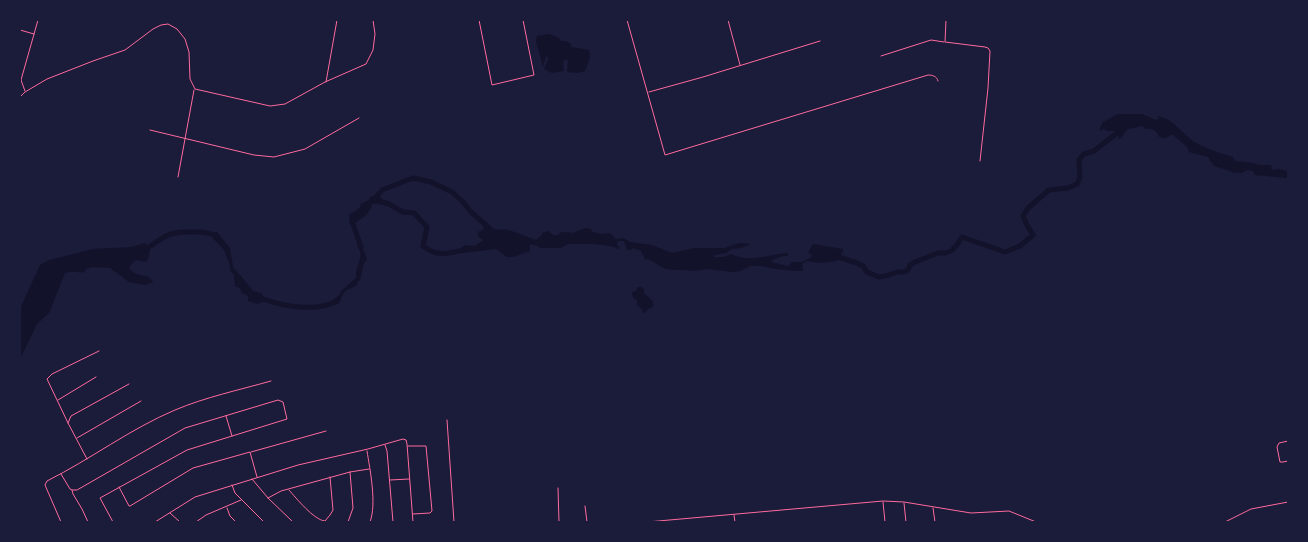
<!DOCTYPE html>
<html>
<head>
<meta charset="utf-8">
<style>
  body { margin:0 }
  #map { position:relative; width:1308px; height:542px; overflow:hidden; background:#1b1b3a; font-family:Signika,sans-serif }
  canvas { display:block }
  .frame { position:absolute; inset:0; border:21px solid #1b1b3a; pointer-events:none }
</style>
</head>
<body>
<div id="map">
<canvas width="1308" height="542"></canvas>
<div class="frame"></div>
</div>
<script>
const g = document.querySelector('canvas').getContext('2d');
g.lineJoin = 'round';
function paint(path, color) {
  g.fillStyle = color;
  g.fill(path, 'evenodd');
}
function stroke(path, color, width, dash) {
  g.strokeStyle = color;
  g.lineWidth = width;
  g.lineCap = dash ? 'butt' : 'round';
  g.setLineDash(dash || []);
  g.stroke(path);
}
paint(new Path2D(`
  M 549,34 L 559,38 L 561,41 L 566,41 L 571,44 L 571,47 L 589,50 L 590,57 L 585,71 L 578,73 L 567,72 L 568,61 L 565,59 L 563,63 L 564,71 L 552,73 L 544,69 L 549,58 L 546,56 L 543,67 L 536,41 L 537,36 Z
  M 1118,114 L 1142,114 L 1156,120 L 1158,119 L 1158,116 C 1174,119 1183,135 1196,143 C 1207,149 1221,153 1233,157 L 1235,161 L 1254,163 L 1258,165 L 1271,165 L 1272,167 L 1270,168 L 1273,170 L 1278,169 L 1288,171 L 1288,178 L 1255,175 L 1253,171 L 1247,170 L 1242,173 L 1235,173 L 1224,169 L 1214,166 L 1208,157 L 1189,152 L 1187,147 L 1172,134 L 1166,138 L 1162,138 L 1158,136 L 1158,134 C 1156,130 1150,128 1145,129 L 1143,126 C 1137,126 1134,129 1128,129 L 1121,138 L 1119,139 L 1118,137 L 1120,136 L 1117,135 L 1115,131 L 1108,131 L 1104,129 L 1099,131 L 1103,122 Z
  M 375,195 L 379,196 L 385,201 L 384,204 L 380,203 L 372,204 C 371,214 359,220 352,225 L 349,224 L 350,220 L 349,215 C 352,212 357,211 360,207 L 361,204 L 369,200 L 369,198 Z
  M 485,221 L 494,229 L 509,230 L 536,240 L 542,235 L 542,233 L 548,231 L 553,235 L 558,235 L 561,232 L 573,233 L 585,228 L 591,229 L 592,232 L 602,234 L 610,233 L 616,239 L 623,238 L 630,242 L 652,245 L 672,253 L 695,248 L 725,248 L 739,243 L 751,244 L 741,248 L 732,249 L 726,253 L 714,255 L 714,257 L 724,257 L 731,254 C 750,263 767,255 787,253 L 788,256 L 783,256 L 772,260 L 772,262 L 788,266 L 792,262 L 802,262 L 812,257 L 811,254 L 808,253 L 813,244 L 843,249 L 843,251 L 837,261 L 821,263 L 807,261 L 802,264 L 803,271 L 796,271 L 776,269 L 762,266 L 750,266 L 740,271 L 733,272 L 708,269 L 693,271 L 685,270 L 675,270 L 665,269 L 650,260 L 645,259 L 641,251 L 633,248 L 631,250 L 627,250 L 624,241 L 618,241 L 617,244 L 619,247 L 618,249 L 611,246 L 594,244 L 568,244 L 561,248 L 540,248 L 538,246 L 530,244 L 530,251 L 513,257 L 507,257 L 496,249 L 462,253 L 461,248 L 465,245 L 474,246 L 483,241 L 482,239 L 478,236 L 478,232 L 484,229 L 482,223 Z
  M 217,232 L 230,248 L 233,267 L 250,287 L 253,291 L 262,293 L 263,302 L 257,304 L 248,301 L 248,296 L 242,293 L 240,288 L 235,286 L 234,275 L 230,270 L 230,265 L 224,250 L 211,236 L 213,233 Z
  M 360,241 L 362,243 L 361,245 C 363,251 365,252 367,259 L 364,263 L 360,280 L 357,282 L 357,285 C 353,288 351,288 347,290 C 342,293 341,300 338,304 L 333,304 L 333,301 L 335,298 L 337,297 L 340,294 L 341,291 L 356,278 C 356,274 356,269 358,265 C 361,255 362,254 357,245 Z
  M 145,243 L 150,250 L 148,260 L 146,262 L 136,260 L 129,267 C 133,275 141,275 149,277 L 153,282 L 145,285 L 129,282 L 110,268 L 92,267 L 86,269 L 85,272 C 77,273 72,271 65,273 L 49,313 L 37,324 L 20,359 L 20,309 L 40,265 L 49,260 L 93,249 L 132,247 Z
  M 638,287 L 641,287 L 644,289 L 644,293 C 648,298 655,300 653,307 L 648,309 L 644,314 L 641,308 L 637,305 L 637,301 C 634,298 632,297 632,292 L 636,291 Z`), '#12122b');
stroke(new Path2D(`
  M 374,200 L 382,190 L 413,178 L 431,182 L 452,192 L 463,202 L 471,212 L 487,226
  M 380,202 L 387,203 L 403,212 L 414,213 L 427,227 L 423,246 C 438,258 450,253 467,249
  M 353,220 L 352,221 L 361,247
  M 144,250 C 152,246 163,236 171,234 C 181,231 209,230 217,237
  M 835,256 L 857,263 L 863,266 L 867,272 L 879,277 L 886,276 L 897,272 L 904,272 L 908,270 L 910,265 L 915,262 L 938,253 L 945,253 L 951,251 L 957,245 L 962,237 L 1005,252 L 1020,246 L 1033,235 L 1027,225 L 1023,216 L 1028,208 L 1049,190 L 1068,188 L 1077,184 L 1080,177 L 1079,160 L 1084,154 L 1094,151 L 1117,133 L 1118,129
  M 256,296 C 278,306 316,313 337,301`), '#12122b', 5);
stroke(new Path2D(`
  M 479,20 L 492,85 L 534,75 L 523,20
  M 627,20 L 665,155 L 928,75 C 932,75 937,76 938,81
  M 728,20 L 740,65
  M 946,20 L 945,42 L 985,47 L 988,48 L 990,51 L 988,88 L 980,161
  M 20,30 L 34,34
  M 881,56 L 931,40 L 944,42
  M 326,82 L 337,20
  M 25,91 L 21,80 L 38,20
  M 649,92 L 703,77 L 820,41
  M 20,97 L 25,92 L 47,79 L 93,61 L 125,50 L 153,29 L 161,25 L 168,24 L 177,29 L 185,39 L 189,52 L 190,79 L 195,89 L 270,106 L 285,104 L 325,82 L 366,64 L 373,50 L 375,34 L 373,20
  M 150,130 L 254,155 L 274,157 L 305,149 L 359,118
  M 178,177 L 194,90
  M 58,400 L 96,377
  M 226,416 L 232,436
  M 447,420 L 454,522
  M 68,423 L 71,416 L 129,384
  M 77,438 L 141,401
  M 1288,441 L 1279,443 L 1277,447 L 1280,462 L 1283,462 L 1288,461
  M 385,445 L 387,451 L 393,522
  M 408,446 L 426,446 L 432,511 L 430,513 L 413,514
  M 367,451 C 370,470 377,504 370,522
  M 251,452 L 326,431
  M 87,459 L 68,423 L 47,379 L 52,374 L 99,351
  M 61,474 L 70,489 L 72,490 L 77,490 L 185,428 L 278,400 L 283,402 L 287,419 L 187,450 L 100,498 L 113,522
  M 252,479 L 268,498 L 293,522
  M 390,480 L 409,479
  M 232,485 L 235,493 L 264,522
  M 119,487 L 129,506 L 130,506 L 193,468 L 250,452 L 257,477
  M 558,488 L 559,522
  M 72,490 L 73,494 L 82,509 L 88,522
  M 289,490 C 296,498 314,520 325,521 L 330,515 L 333,510 L 330,477
  M 268,498 L 281,491 L 350,472 L 369,469
  M 883,502 L 885,522
  M 904,503 L 906,522
  M 585,506 L 587,522
  M 227,508 L 230,516 L 236,522
  M 933,508 L 935,522
  M 170,513 L 180,522
  M 734,515 L 735,522
  M 61,522 L 45,485 L 47,481 C 91,459 130,429 175,410 C 206,397 239,390 271,381
  M 155,522 L 195,497 L 298,465 L 368,449 L 403,439 L 406,440 L 407,444 L 413,522
  M 196,522 L 206,515 L 241,500
  M 348,522 L 353,508 L 350,472
  M 647,522 L 883,501 L 904,502 L 971,513 L 1009,511 L 1036,522
  M 1225,522 L 1251,509 L 1288,502`), '#ff6b9d', 1);
</script>
</body>
</html>
